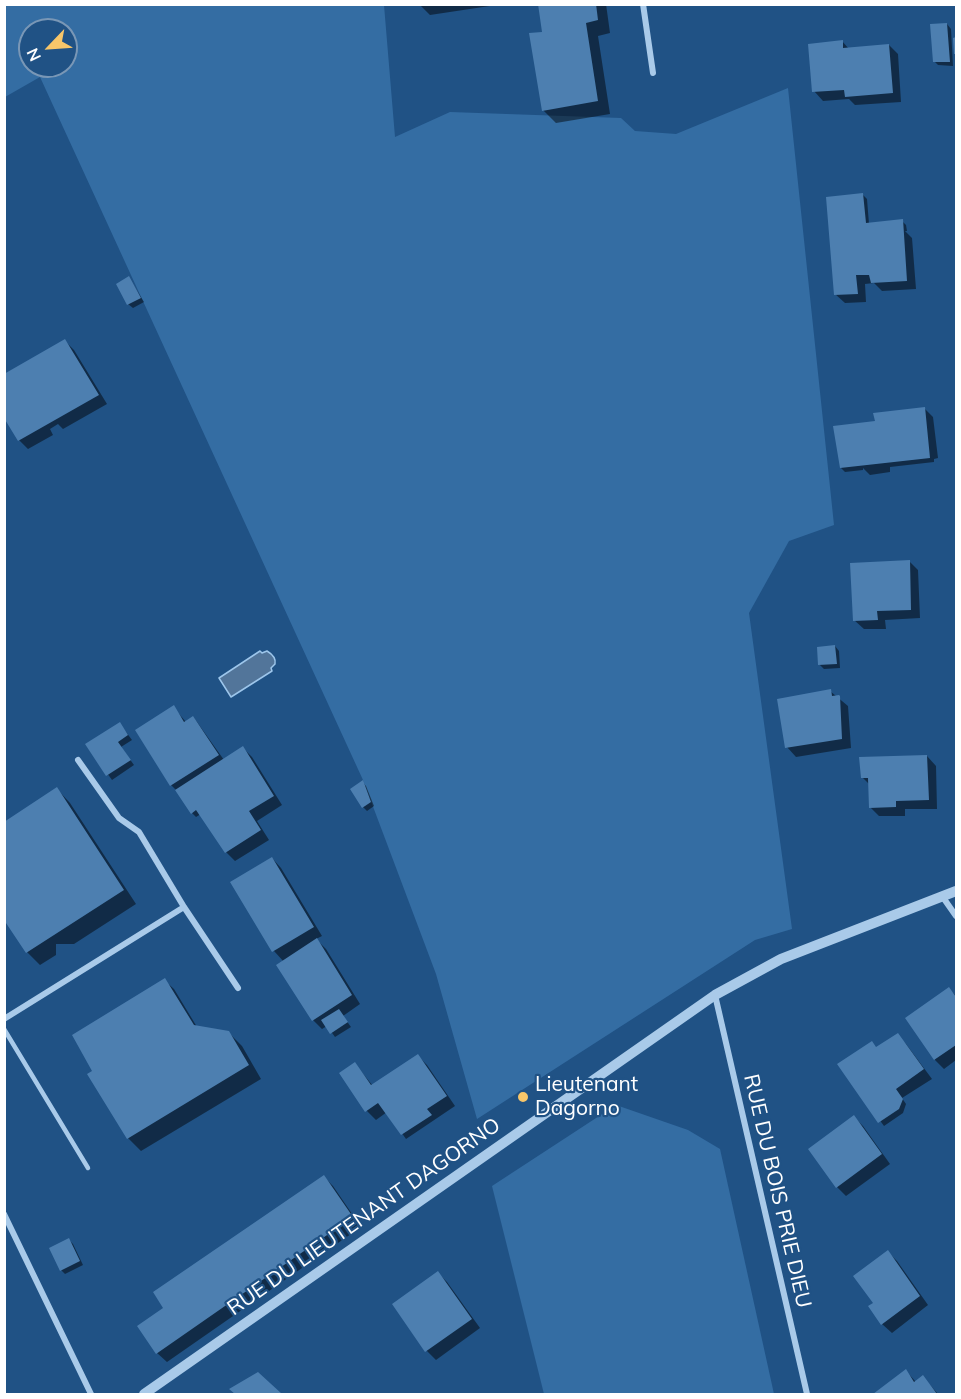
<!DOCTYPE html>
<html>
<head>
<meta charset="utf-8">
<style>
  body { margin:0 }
  #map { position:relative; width:961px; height:1399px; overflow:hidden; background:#205285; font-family:Mulish,sans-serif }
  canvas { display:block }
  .frame { position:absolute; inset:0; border:6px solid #fff; pointer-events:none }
  .north { position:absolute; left:18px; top:18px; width:60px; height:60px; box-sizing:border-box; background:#205285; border:2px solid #7997b6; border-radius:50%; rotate:245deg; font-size:16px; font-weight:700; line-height:24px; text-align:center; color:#fff }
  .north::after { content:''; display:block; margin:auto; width:21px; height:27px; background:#f7c66a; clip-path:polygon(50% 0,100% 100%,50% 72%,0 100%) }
</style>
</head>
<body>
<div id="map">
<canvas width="961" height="1399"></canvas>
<div class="frame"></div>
<div class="north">N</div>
</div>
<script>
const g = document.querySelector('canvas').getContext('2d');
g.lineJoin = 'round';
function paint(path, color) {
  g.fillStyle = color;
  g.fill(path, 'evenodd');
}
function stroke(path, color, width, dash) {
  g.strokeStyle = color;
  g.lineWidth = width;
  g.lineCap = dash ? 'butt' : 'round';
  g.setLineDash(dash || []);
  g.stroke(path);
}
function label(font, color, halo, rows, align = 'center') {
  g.font = font + ' Mulish,sans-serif';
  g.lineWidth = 4.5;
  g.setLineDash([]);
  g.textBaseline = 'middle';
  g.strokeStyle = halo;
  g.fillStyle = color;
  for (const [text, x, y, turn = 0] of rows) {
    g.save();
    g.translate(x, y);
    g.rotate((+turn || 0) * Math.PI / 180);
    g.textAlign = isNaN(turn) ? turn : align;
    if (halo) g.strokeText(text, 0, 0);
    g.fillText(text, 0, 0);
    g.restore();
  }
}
paint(new Path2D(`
  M 4,5 L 384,5 L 395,137 L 450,112 L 621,118 L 635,131 L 676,134 L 788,88 L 834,525 L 789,541 L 749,613 L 792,929 L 755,940 L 477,1119 L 436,974 L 363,780 L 40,77 L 5,97 ZM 30,30 L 66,30 L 66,66 L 30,66 Z
  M 616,1105 L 688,1130 L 720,1149 L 774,1394 L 544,1394 L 492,1186 Z`), '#346da3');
const water = new Path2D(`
  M 260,651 L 262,653 L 267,651 C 272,654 276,659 275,664 L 271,668 L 272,671 L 231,697 L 219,678 Z`);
paint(water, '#52759a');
stroke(water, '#9dc6eb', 1.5);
paint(new Path2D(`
  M 419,4 L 503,4 L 430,15 Z
  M 539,4 L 606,4 L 610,33 L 598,36 L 610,114 L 556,123 L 543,110 L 543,33 Z
  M 947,24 L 951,29 L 953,66 L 938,65 L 934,61 Z
  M 842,41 L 849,49 L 889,45 L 898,54 L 901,102 L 855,105 L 849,99 L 823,101 L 814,91 Z
  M 863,195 L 867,199 L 869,224 L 902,221 L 906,225 L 907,231 L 905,231 L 912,238 L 916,289 L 882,291 L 874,283 L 865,284 L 866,302 L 845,303 L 835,294 Z
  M 129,278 L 144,302 L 133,308 L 128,304 Z
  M 65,341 L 74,350 L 107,404 L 63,429 L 58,424 L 50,429 L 53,435 L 28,449 L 19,440 Z
  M 924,408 L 933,417 L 938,458 L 934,459 L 934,462 L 890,467 L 890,472 L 870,475 L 863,468 L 863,470 L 845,472 L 841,468 L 877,422 Z
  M 909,561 L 918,570 L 920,618 L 885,620 L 886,629 L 864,629 L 854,620 Z
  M 835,646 L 839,651 L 840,668 L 824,669 L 819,664 Z
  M 830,691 L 848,706 L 851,748 L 796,757 L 787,747 Z
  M 173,707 L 186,722 L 193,717 L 197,722 L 224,760 L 243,748 L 252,757 L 282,805 L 257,821 L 269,840 L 235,861 L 226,852 L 201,814 L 196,817 L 192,813 L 179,793 L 171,785 L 137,731 Z
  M 120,724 L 132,740 L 121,747 L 134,765 L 112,780 L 87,745 Z
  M 927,756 L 936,766 L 937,809 L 905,809 L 905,816 L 879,816 L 870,807 L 870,785 L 862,777 Z
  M 362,782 L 366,786 L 374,806 L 367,811 L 363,807 Z
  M 57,789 L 70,803 L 136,904 L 74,944 L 56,944 L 56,955 L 40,965 L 27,952 Z
  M 272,858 L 281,868 L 322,936 L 316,939 L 326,949 L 360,1004 L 343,1016 L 351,1027 L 335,1037 L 327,1026 L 322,1029 L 313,1020 L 284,962 L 274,951 Z
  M 164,980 L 174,989 L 197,1027 L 228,1032 L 242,1046 L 261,1079 L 141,1151 L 128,1138 L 94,1071 Z
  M 949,989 L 956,996 L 956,1060 L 944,1069 L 935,1060 L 907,1018 Z
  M 897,1035 L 906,1044 L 932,1079 L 902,1098 L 906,1104 L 903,1113 L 884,1126 L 839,1064 L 876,1048 Z
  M 418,1056 L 427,1065 L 455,1106 L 406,1139 L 387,1112 L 376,1120 L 367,1111 L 355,1064 L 373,1086 Z
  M 854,1117 L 863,1126 L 890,1164 L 846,1196 L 837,1187 L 810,1149 Z
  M 324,1177 L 333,1186 L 361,1227 L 167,1362 L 157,1353 L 165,1308 Z
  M 69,1240 L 73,1244 L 83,1265 L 65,1274 L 61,1270 Z
  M 888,1252 L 897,1261 L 928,1305 L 892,1333 L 882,1324 L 875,1303 Z
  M 438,1273 L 447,1282 L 480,1328 L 436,1360 L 427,1351 L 394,1305 Z
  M 906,1371 L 916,1382 L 923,1377 L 938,1394 L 875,1394 Z
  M 258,1374 L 279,1394 L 237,1394 L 231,1389 Z`), '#0007');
paint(new Path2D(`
  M 538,4 L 596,4 L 598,20 L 586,23 L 598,101 L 542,111 L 529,33 L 542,32 Z
  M 947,23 L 950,62 L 933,62 L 930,24 Z
  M 956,37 L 956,54 L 954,54 L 953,38 Z
  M 843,40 L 843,48 L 889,44 L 893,93 L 845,97 L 844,90 L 812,92 L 808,44 Z
  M 863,193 L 866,223 L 903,219 L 907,281 L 871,283 L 869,275 L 856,275 L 858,294 L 834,295 L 826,197 Z
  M 129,276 L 141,298 L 127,305 L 116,284 Z
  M 65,339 L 99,395 L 18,441 L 4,418 L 4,374 Z
  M 925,407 L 930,458 L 840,468 L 833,426 L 875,421 L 873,413 Z
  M 910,560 L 911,610 L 877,611 L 878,620 L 853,621 L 850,563 Z
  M 835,645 L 837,664 L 818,665 L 817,647 Z
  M 831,689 L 832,696 L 839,695 L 840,696 L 842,739 L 785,748 L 777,699 Z
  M 174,705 L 184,722 L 193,716 L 219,755 L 170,786 L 135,730 Z
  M 120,722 L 128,735 L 118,742 L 131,760 L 106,776 L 85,744 Z
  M 243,746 L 274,796 L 249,811 L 261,830 L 225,853 L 196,810 L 191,814 L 175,790 Z
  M 927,755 L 929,800 L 896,801 L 896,807 L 869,808 L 868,778 L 861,778 L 859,757 Z
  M 363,780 L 371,802 L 362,808 L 350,789 Z
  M 57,787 L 124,890 L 26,953 L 4,920 L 4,822 Z
  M 272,857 L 314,927 L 272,952 L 230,882 Z
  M 317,938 L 352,995 L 312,1021 L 276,965 Z
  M 165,978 L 194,1025 L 229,1031 L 249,1065 L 127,1139 L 87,1074 L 92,1071 L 72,1035 Z
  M 949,987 L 956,997 L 956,1045 L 934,1060 L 905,1018 Z
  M 339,1009 L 348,1022 L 330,1034 L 321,1020 Z
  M 898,1033 L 924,1069 L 896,1089 L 903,1099 L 899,1109 L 878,1123 L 837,1064 L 872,1041 L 876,1047 Z
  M 418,1054 L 447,1096 L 427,1109 L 432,1115 L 401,1135 L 378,1103 L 365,1112 L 339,1073 L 355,1062 L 371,1085 Z
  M 854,1115 L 882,1154 L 836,1188 L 808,1149 Z
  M 324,1175 L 353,1217 L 156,1354 L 137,1326 L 163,1308 L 153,1292 Z
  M 69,1238 L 80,1261 L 60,1271 L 49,1248 Z
  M 888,1250 L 920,1296 L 881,1325 L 868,1306 L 873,1303 L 853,1276 Z
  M 438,1271 L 472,1319 L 425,1352 L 392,1304 Z
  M 906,1369 L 914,1382 L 923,1375 L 937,1394 L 873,1394 Z
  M 258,1372 L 282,1394 L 235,1394 L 229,1389 Z`), '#4d7fb0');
stroke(new Path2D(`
  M 4,1029 L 88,1168`), '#a9cae9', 4.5);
stroke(new Path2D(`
  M 643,4 L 653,73
  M 78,760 L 119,818 L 139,832 L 184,907 L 238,988
  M 942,896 L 956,916
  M 715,995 L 807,1394
  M 4,1019 L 184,907
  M 4,1214 L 91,1394`), '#a9cae9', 6);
stroke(new Path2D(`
  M 144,1394 L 715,995 L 781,959 L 956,891`), '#a9cae9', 10);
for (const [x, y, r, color] of [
  [523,1097,6,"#f7c66a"]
]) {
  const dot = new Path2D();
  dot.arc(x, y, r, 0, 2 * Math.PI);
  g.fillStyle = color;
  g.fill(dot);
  stroke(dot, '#205285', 2);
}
label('21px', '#fff', '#205285', [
  ["Lieutenant",535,1085],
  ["Dagorno",535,1109]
], 'left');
label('21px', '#fff', '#205285', [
  ["RUE DU BOIS PRIE DIEU",777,1191,77],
  ["RUE DU LIEUTENANT DAGORNO",364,1217,-35]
]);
</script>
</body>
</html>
